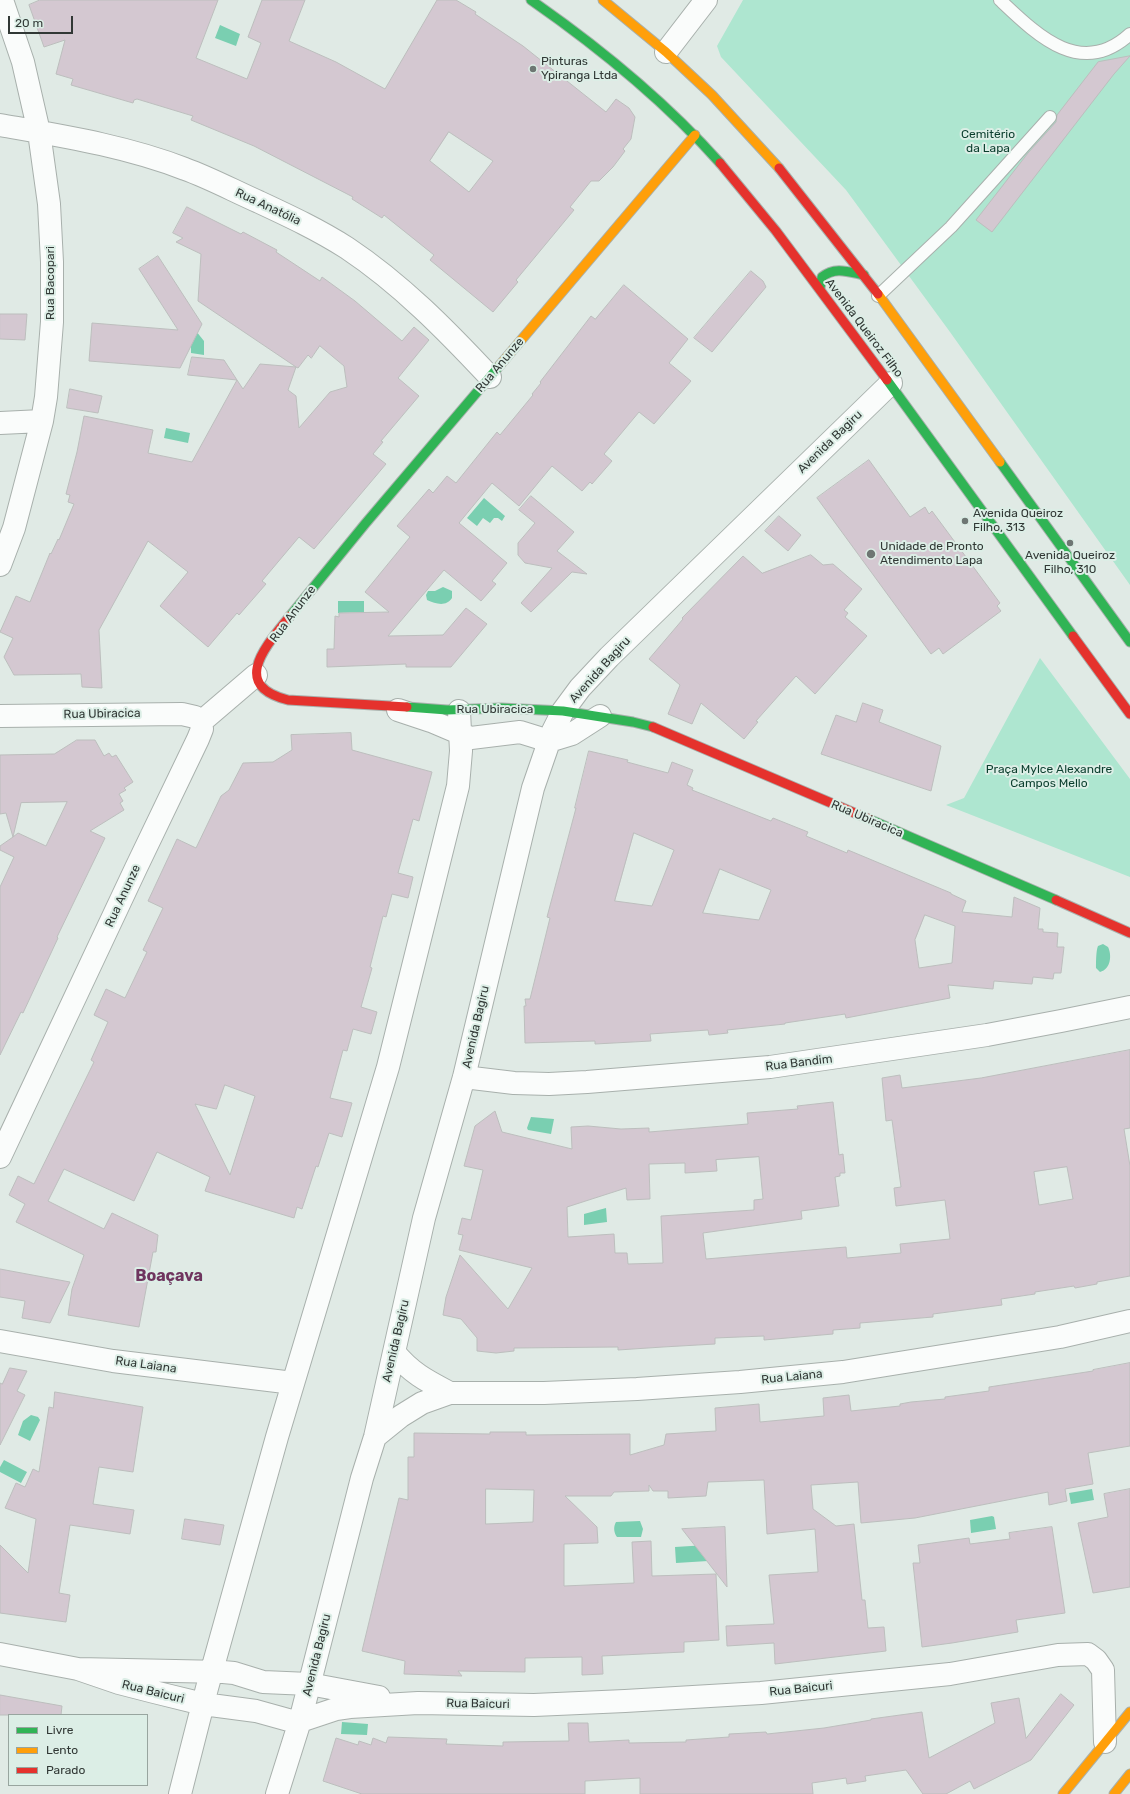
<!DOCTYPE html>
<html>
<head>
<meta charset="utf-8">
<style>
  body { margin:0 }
  #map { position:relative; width:1130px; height:1794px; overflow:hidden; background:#e0eae5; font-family:Rubik,sans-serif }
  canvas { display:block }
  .legend { position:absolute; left:8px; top:1714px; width:140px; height:72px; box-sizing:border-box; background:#dceee6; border:1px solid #98a59f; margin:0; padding:5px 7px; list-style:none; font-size:12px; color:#313835 }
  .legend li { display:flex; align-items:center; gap:8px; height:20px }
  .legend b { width:20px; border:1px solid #98a59f }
  .scale { position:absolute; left:8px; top:16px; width:65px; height:18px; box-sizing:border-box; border:2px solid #313835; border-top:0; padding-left:5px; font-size:12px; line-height:14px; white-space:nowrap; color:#313835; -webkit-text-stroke:3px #dceee6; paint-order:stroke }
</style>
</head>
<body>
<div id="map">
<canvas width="1130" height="1794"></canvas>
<ul class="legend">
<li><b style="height:5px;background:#30b455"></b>Livre</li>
<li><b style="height:5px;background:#ff9f0a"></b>Lento</li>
<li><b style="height:5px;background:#e5322d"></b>Parado</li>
</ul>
<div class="scale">20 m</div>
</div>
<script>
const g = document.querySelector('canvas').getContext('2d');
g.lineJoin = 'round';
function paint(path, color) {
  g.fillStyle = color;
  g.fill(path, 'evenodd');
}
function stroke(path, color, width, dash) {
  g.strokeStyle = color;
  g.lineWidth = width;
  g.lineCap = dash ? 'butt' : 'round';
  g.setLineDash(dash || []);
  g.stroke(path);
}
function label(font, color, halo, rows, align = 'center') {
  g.font = font + ' Rubik,sans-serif';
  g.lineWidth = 4;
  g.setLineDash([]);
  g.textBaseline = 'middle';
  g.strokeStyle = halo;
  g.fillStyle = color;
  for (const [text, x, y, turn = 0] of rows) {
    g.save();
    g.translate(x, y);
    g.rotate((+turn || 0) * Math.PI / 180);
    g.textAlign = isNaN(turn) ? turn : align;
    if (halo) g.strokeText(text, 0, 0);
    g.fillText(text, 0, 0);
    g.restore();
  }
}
paint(new Path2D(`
  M 743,0 L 1130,0 L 1130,585 L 950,332 L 846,190 L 721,57 L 717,46 Z
  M 1040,658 L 1130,779 L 1130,877 L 946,805 L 964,798 Z`), '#aee6d0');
paint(new Path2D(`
  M 220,25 L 240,34 L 236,46 L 215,38 Z
  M 196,331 L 204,341 L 204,355 L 191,353 L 191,343 Z
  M 166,428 L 190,433 L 188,443 L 164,438 Z
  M 484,498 L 505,516 L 502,521 L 498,518 L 494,518 L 490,523 L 483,518 L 477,526 L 467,518 Z
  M 443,587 L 452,591 L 452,598 C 446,607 436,604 427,600 L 426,595 L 428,591 L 435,591 Z
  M 338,601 L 364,601 L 364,612 L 338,613 Z
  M 1103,944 L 1108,947 C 1112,955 1111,969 1100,972 L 1096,968 C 1096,963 1096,950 1098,946 Z
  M 531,1117 L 554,1119 L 551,1134 L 528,1130 L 527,1128 Z
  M 606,1208 L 607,1222 L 584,1225 L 584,1214 Z
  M 31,1415 L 38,1417 L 40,1420 L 30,1441 L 18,1435 L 23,1421 Z
  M 4,1460 L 27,1472 L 21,1483 L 0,1472 L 0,1467 Z
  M 1092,1489 L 1094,1500 L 1071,1504 L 1069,1493 Z
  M 992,1516 L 994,1517 L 996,1529 L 971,1533 L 970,1520 Z
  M 640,1521 L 643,1529 L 641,1537 L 617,1537 C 614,1533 613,1527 616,1522 Z
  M 707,1545 L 708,1561 L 676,1563 L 675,1547 Z
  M 342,1722 L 368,1724 L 367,1735 L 341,1734 Z`), '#7acfb1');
const building = new Path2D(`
  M 40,0 L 218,0 L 196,58 L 247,79 L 261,43 L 248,37 L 262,0 L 305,0 L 289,41 L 336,62 L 385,89 L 437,0 L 456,0 L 476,12 L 475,14 L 523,46 L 606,112 L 616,99 L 629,108 L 635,117 L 631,139 L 623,149 L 625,151 L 613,167 L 599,181 L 591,181 L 570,207 L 574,210 L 516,280 L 518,282 L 493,312 L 430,260 L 434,255 L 384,215 L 382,218 L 352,199 L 353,197 L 254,146 L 191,120 L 193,116 L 137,99 L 134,100 L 133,103 L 71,85 L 73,79 L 56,74 L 65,40 L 44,47 L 29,5 ZM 449,132 L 493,161 L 469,192 L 430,161 Z
  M 1130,56 L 1114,74 L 992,232 L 976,220 L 1028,153 L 1056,122 L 1057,115 L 1098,62 Z
  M 187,207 L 241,234 L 243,232 L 277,250 L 276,252 L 320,281 L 322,277 L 355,301 L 402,341 L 414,327 L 429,340 L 398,378 L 419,396 L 381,441 L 383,442 L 373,454 L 386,464 L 359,496 L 314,549 L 299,537 L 262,581 L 266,584 L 239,615 L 237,613 L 208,647 L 160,606 L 188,572 L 148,541 L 99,630 L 102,688 L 82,687 L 81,674 L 14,675 L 4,657 L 13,638 L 0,632 L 16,596 L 30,602 L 50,553 L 51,554 L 58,539 L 59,540 L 74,504 L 68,502 L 70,495 L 66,494 L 77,452 L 84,416 L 153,430 L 148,453 L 192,462 L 237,380 L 243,389 L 260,364 L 296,367 L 198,301 L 201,254 L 176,242 L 183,238 L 173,233 ZM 320,346 L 344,366 L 347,387 L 330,392 L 299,428 L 296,396 L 288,390 L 296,367 L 298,368 L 308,355 L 311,358 Z
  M 158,256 L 202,324 L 180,368 L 89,361 L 92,323 L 178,330 L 139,269 Z
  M 751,271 L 763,281 L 766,287 L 712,352 L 694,338 Z
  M 624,285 L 688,339 L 669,363 L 691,381 L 654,424 L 639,412 L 604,454 L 612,461 L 592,484 L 590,482 L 582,491 L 552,466 L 519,506 L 492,483 L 459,523 L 507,563 L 492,581 L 496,584 L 481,601 L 444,570 L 388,636 L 443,635 L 466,608 L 487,624 L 451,667 L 406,667 L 406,664 L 327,667 L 327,649 L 334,649 L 335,616 L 339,617 L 339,613 L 389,612 L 365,592 L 410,537 L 397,526 L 429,489 L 433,493 L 447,476 L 456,483 L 497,432 L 500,435 L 533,395 L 532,394 L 541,383 L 540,382 L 591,316 L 595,319 Z
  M 0,314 L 27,314 L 25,340 L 0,339 Z
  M 192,357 L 224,360 L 237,380 L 188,375 Z
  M 70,389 L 102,396 L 98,413 L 67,408 Z
  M 869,460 L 910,517 L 925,507 L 929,514 L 932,511 L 1000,603 L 997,606 L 1001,611 L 943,654 L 939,648 L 931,654 L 817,498 Z
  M 531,496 L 574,532 L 557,551 L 587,574 L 572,572 L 531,612 L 521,603 L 552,568 L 525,563 L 518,555 L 518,543 L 535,523 L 519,510 Z
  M 779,516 L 801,535 L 788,551 L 765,531 Z
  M 811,555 L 823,565 L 833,564 L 862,589 L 844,610 L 848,613 L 845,617 L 867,636 L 815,694 L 796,676 L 756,721 L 758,722 L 744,739 L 701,703 L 692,724 L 668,714 L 680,685 L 649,659 L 683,619 L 682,618 L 743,556 L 762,573 Z
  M 863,703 L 883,710 L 879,722 L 941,746 L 931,791 L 821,754 L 836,715 L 856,722 Z
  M 351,733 L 352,750 L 432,772 L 419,821 L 413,819 L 398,873 L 413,877 L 408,898 L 392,894 L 386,917 L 383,916 L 370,967 L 372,968 L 361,1007 L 377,1012 L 371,1034 L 353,1029 L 347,1051 L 343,1050 L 330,1098 L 352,1103 L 342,1137 L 329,1133 L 318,1167 L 316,1166 L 302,1209 L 297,1207 L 294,1218 L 205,1191 L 210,1177 L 157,1152 L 134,1201 L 64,1169 L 48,1201 L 104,1229 L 112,1213 L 158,1235 L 156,1252 L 153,1252 L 139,1327 L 68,1315 L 72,1289 L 84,1255 L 16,1222 L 25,1204 L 9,1195 L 18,1176 L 34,1184 L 94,1062 L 91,1060 L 108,1022 L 94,1015 L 106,989 L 125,998 L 147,952 L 143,950 L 163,908 L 148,901 L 177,839 L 196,848 L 221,796 L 229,790 L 243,763 L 273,762 L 292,750 L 291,735 ZM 225,1085 L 255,1096 L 230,1175 L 195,1104 L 216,1109 Z
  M 77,740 L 95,740 L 104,756 L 109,753 L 112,757 L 116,755 L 133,782 L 124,788 L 126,790 L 119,794 L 123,801 L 120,803 L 124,810 L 90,831 L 105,838 L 57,937 L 58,938 L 23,1013 L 21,1012 L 0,1055 L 0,887 L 14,857 L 0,850 L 0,846 L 13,837 L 6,813 L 0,814 L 0,755 L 54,754 ZM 67,802 L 46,846 L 18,833 L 13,837 L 21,803 Z
  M 589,751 L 628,760 L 627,762 L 668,773 L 672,762 L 693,770 L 687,785 L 693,788 L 692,790 L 771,821 L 773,818 L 808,832 L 806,836 L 847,853 L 848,850 L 951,893 L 951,894 L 966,901 L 962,912 L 1012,917 L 1014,897 L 1040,908 L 1038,929 L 1043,929 L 1043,932 L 1058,933 L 1057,947 L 1064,947 L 1061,973 L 1054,973 L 1053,979 L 1033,977 L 1032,984 L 994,981 L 993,989 L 948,985 L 950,998 L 846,1018 L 845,1014 L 785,1023 L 785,1024 L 727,1030 L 728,1033 L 709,1035 L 708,1030 L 650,1034 L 651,1041 L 595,1044 L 595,1041 L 525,1043 L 524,1006 L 526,1006 L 525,999 L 530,999 L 550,918 L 547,917 L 576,808 L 575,808 ZM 634,833 L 674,850 L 652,906 L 615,901 ZM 720,869 L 771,890 L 759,920 L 703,913 ZM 925,915 L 955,926 L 952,963 L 919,968 L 915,940 Z
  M 1130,1050 L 1130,1128 L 1124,1129 L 1130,1166 L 1130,1276 L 1097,1282 L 1097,1284 L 1075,1288 L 1074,1286 L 1035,1292 L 1035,1294 L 1001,1299 L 1002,1305 L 933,1314 L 933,1317 L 860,1323 L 860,1328 L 833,1330 L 833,1334 L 764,1340 L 764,1336 L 715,1338 L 715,1344 L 663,1347 L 618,1350 L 618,1347 L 514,1348 L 514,1351 L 496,1353 L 477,1351 L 477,1338 L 461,1319 L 443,1315 L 446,1297 L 460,1255 L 508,1309 L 532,1268 L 459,1250 L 463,1235 L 458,1234 L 462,1218 L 471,1220 L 483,1170 L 464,1166 L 475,1126 L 495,1111 L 502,1132 L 572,1149 L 571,1127 L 588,1126 L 621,1129 L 649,1128 L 649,1132 L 748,1124 L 747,1113 L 798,1109 L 797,1106 L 833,1102 L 839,1155 L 843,1154 L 845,1173 L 840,1173 L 840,1176 L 835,1177 L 839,1206 L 801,1211 L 802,1219 L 703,1233 L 706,1259 L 846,1247 L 847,1258 L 901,1253 L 900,1244 L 950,1239 L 945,1200 L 896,1206 L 894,1188 L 901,1187 L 892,1120 L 886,1121 L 882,1078 L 900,1075 L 902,1088 L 981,1078 ZM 759,1157 L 763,1199 L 754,1200 L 754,1210 L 661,1216 L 663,1263 L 628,1264 L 627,1253 L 615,1253 L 614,1234 L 568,1237 L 567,1207 L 626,1188 L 627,1200 L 650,1199 L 649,1164 L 685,1163 L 685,1173 L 717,1171 L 716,1160 ZM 1067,1167 L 1073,1199 L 1039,1205 L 1034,1172 Z
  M 0,1269 L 70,1282 L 50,1323 L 22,1318 L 25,1301 L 0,1297 Z
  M 1130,1363 L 1130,1446 L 1088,1453 L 1093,1484 L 1065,1489 L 1067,1501 L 1049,1505 L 1048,1492 L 915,1518 L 861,1523 L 858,1482 L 811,1485 L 813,1509 L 836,1526 L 854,1524 L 862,1600 L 865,1600 L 868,1628 L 884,1627 L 886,1651 L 775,1664 L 774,1643 L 727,1646 L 726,1626 L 774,1624 L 769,1575 L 818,1572 L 815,1529 L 767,1534 L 764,1480 L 708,1482 L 706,1496 L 668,1498 L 668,1491 L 653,1491 L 649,1485 L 649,1491 L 614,1492 L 611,1496 L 565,1496 L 597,1527 L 598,1543 L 564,1544 L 564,1586 L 634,1583 L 632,1542 L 651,1541 L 652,1576 L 716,1574 L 719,1640 L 684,1642 L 684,1652 L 602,1656 L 603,1674 L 582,1675 L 582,1657 L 525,1658 L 525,1672 L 458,1671 L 462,1676 L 404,1674 L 405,1661 L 362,1651 L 399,1498 L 408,1500 L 408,1457 L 414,1457 L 414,1433 L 490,1434 L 490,1432 L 526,1432 L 526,1435 L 630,1434 L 630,1455 L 664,1445 L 666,1434 L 716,1431 L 715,1408 L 759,1404 L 760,1422 L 824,1416 L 823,1398 L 849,1395 L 851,1411 L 900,1406 L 900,1404 L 911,1402 L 945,1399 L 945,1397 L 989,1391 L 989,1387 L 1093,1371 L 1093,1370 ZM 486,1489 L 534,1490 L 533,1522 L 486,1524 Z
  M 10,1368 L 27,1371 L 17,1391 L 25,1395 L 0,1445 L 0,1383 L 2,1384 Z
  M 55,1392 L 143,1407 L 133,1472 L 99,1467 L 93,1504 L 134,1510 L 130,1534 L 70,1525 L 59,1593 L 70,1595 L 66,1622 L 0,1613 L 0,1545 L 28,1573 L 36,1519 L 5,1508 L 16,1483 L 25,1487 L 33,1469 L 39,1472 L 49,1407 L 53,1408 Z
  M 1130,1489 L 1130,1587 L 1093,1593 L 1078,1523 L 1108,1517 L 1104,1494 Z
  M 185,1519 L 224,1525 L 220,1545 L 182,1539 Z
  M 725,1527 L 727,1587 L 682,1529 Z
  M 1052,1527 L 1065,1613 L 1016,1620 L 1018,1632 L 952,1643 L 922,1647 L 913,1563 L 920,1563 L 918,1545 L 969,1538 L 970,1544 L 1010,1539 L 1009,1533 Z
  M 1061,1694 L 1074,1705 L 1031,1760 L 974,1789 L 970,1781 L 946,1794 L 923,1794 L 906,1770 L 865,1776 L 866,1781 L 847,1784 L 846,1778 L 812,1783 L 813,1794 L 640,1794 L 640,1778 L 585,1781 L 585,1794 L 362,1794 L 323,1781 L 336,1738 L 358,1745 L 359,1741 L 371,1745 L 373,1738 L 386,1743 L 388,1737 L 447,1739 L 446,1744 L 503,1746 L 503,1742 L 569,1741 L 568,1723 L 588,1723 L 589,1742 L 629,1740 L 629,1743 L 686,1742 L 686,1740 L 729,1737 L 729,1734 L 766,1732 L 767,1734 L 824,1728 L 871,1720 L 871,1719 L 922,1712 L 929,1758 L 995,1723 L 991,1703 L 1019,1698 L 1026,1738 Z
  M 0,1695 L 62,1706 L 61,1715 L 0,1715 Z`);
paint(building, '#d4c8d1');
stroke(building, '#bcbebd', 1);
const lane = new Path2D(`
  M 1000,0 C 1037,35 1081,79 1130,34
  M 878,296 L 951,227 L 1050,117`);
const street = new Path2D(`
  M 666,52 L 706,0
  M 0,125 C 62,136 126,146 185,169 C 210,178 234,191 259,202 C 289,216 319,230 347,248 C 401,284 446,330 490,377
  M 0,423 L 42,421
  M 0,565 L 14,528 L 42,421 L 46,397 L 52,322 L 52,262 L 49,204 L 39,132 L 23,62 L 2,0
  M 398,710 L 431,721 L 471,738 L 520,732 L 549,741 L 572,734 L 600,716
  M 0,716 L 182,714 L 195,717 L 201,722
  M 201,722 L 256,675
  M 464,1077 L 514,1083 L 549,1084 L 587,1082 L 770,1067 L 987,1035 L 1061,1021 L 1130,1007
  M 0,1157 L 136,868 L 198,739 L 202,729 L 201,722
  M 0,1341 L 113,1361 L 293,1383
  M 394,1352 C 411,1373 427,1381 450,1393
  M 375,1437 L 401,1416 L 422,1403 L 450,1393 L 544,1393 L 637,1389 L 740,1382 L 843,1372 L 1060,1337 L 1130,1321
  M 0,1654 L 78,1669 L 223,1672 L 234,1673 L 263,1682 L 309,1684 L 379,1697
  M 78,1669 L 119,1683 L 154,1692 L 203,1704 L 256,1711 L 292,1721 L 300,1721 L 336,1709 L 350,1707 L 418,1703 L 534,1705 L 625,1701 L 761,1693 L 950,1674 L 1058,1655 L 1088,1654 L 1096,1660 L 1103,1670 L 1105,1742
  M 180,1794 L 207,1688 L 277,1437 L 388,1067 L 458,786 L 461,751 L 459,711
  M 277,1794 L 300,1721 L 362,1478 L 375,1437 L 424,1218 L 464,1077 L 533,788 L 552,733 L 563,711 L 580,688 L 609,657 L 891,383`);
const fast = new Path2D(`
  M 531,0 C 600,48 664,100 720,163
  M 820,288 L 822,277 C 835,266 849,272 864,275
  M 887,380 L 1073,636
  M 1000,462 L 1130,642
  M 290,616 L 365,524 L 500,365
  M 407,707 L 447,710 L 501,708 L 563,711 L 633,722 L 653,727
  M 871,820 L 1056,900`);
const slow = new Path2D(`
  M 603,0 L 666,52 L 712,95 L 779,168
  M 878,294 L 1000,462
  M 500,365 L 695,135
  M 1063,1794 L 1130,1712
  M 1114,1794 L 1130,1774`);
const jam = new Path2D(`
  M 720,163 L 776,231 L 887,380
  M 779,168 L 878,294
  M 290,616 C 267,645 229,685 288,700 L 407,707
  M 1073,636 L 1130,714
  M 653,727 L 871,820
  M 1056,900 L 1130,933`);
stroke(lane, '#a8b0ac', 14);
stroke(street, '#a8b0ac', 24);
stroke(fast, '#a8b0ac', 11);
stroke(slow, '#a8b0ac', 11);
stroke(jam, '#a8b0ac', 11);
stroke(lane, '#fafcfb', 12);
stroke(street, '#fafcfb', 22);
stroke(fast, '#30b455', 9);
stroke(slow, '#ff9f0a', 9);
stroke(jam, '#e5322d', 9);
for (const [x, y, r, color] of [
  [533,69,4,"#6e7673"],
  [965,521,4,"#6e7673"],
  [1070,543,4,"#6e7673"],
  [871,554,5,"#6e7673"]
]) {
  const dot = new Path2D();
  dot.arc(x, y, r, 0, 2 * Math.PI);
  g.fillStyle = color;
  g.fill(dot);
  stroke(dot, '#dceee6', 1.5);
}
label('12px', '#313835', '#dceee6', [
  ["Pinturas",541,62],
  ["Ypiranga Ltda",541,76],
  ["Avenida Queiroz",973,514],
  ["Filho, 313",973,528],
  ["Unidade de Pronto",880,547],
  ["Atendimento Lapa",880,561],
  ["Avenida Queiroz",1070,556,"center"],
  ["Filho, 310",1070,570,"center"]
], 'left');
label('12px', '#0b3e2e', '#dceee6', [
  ["Cemitério",988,135],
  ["da Lapa",988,149],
  ["Praça Mylce Alexandre",1049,770],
  ["Campos Mello",1049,784]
]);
label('12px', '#313835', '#dceee6', [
  ["Rua Anatólia",268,207,25],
  ["Rua Bacopari",51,283,-90],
  ["Avenida Queiroz Filho",864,328,53],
  ["Rua Anunze",500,365,-50],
  ["Avenida Bagiru",830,442,-44],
  ["Rua Anunze",293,614,-53],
  ["Avenida Bagiru",600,670,-48],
  ["Rua Ubiracica",495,710],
  ["Rua Ubiracica",102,714,-1],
  ["Rua Ubiracica",867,819,23],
  ["Rua Anunze",123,896,-65],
  ["Avenida Bagiru",476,1027,-77],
  ["Rua Bandim",799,1063,-7],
  ["Avenida Bagiru",396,1341,-77],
  ["Rua Laiana",146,1365,8],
  ["Rua Laiana",792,1377,-6],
  ["Avenida Bagiru",317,1655,-76],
  ["Rua Baicuri",801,1689,-6],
  ["Rua Baicuri",153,1692,14],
  ["Rua Baicuri",478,1704,1]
]);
label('bold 16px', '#6f355f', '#dceee6', [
  ["Boaçava",169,1276]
]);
</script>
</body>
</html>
